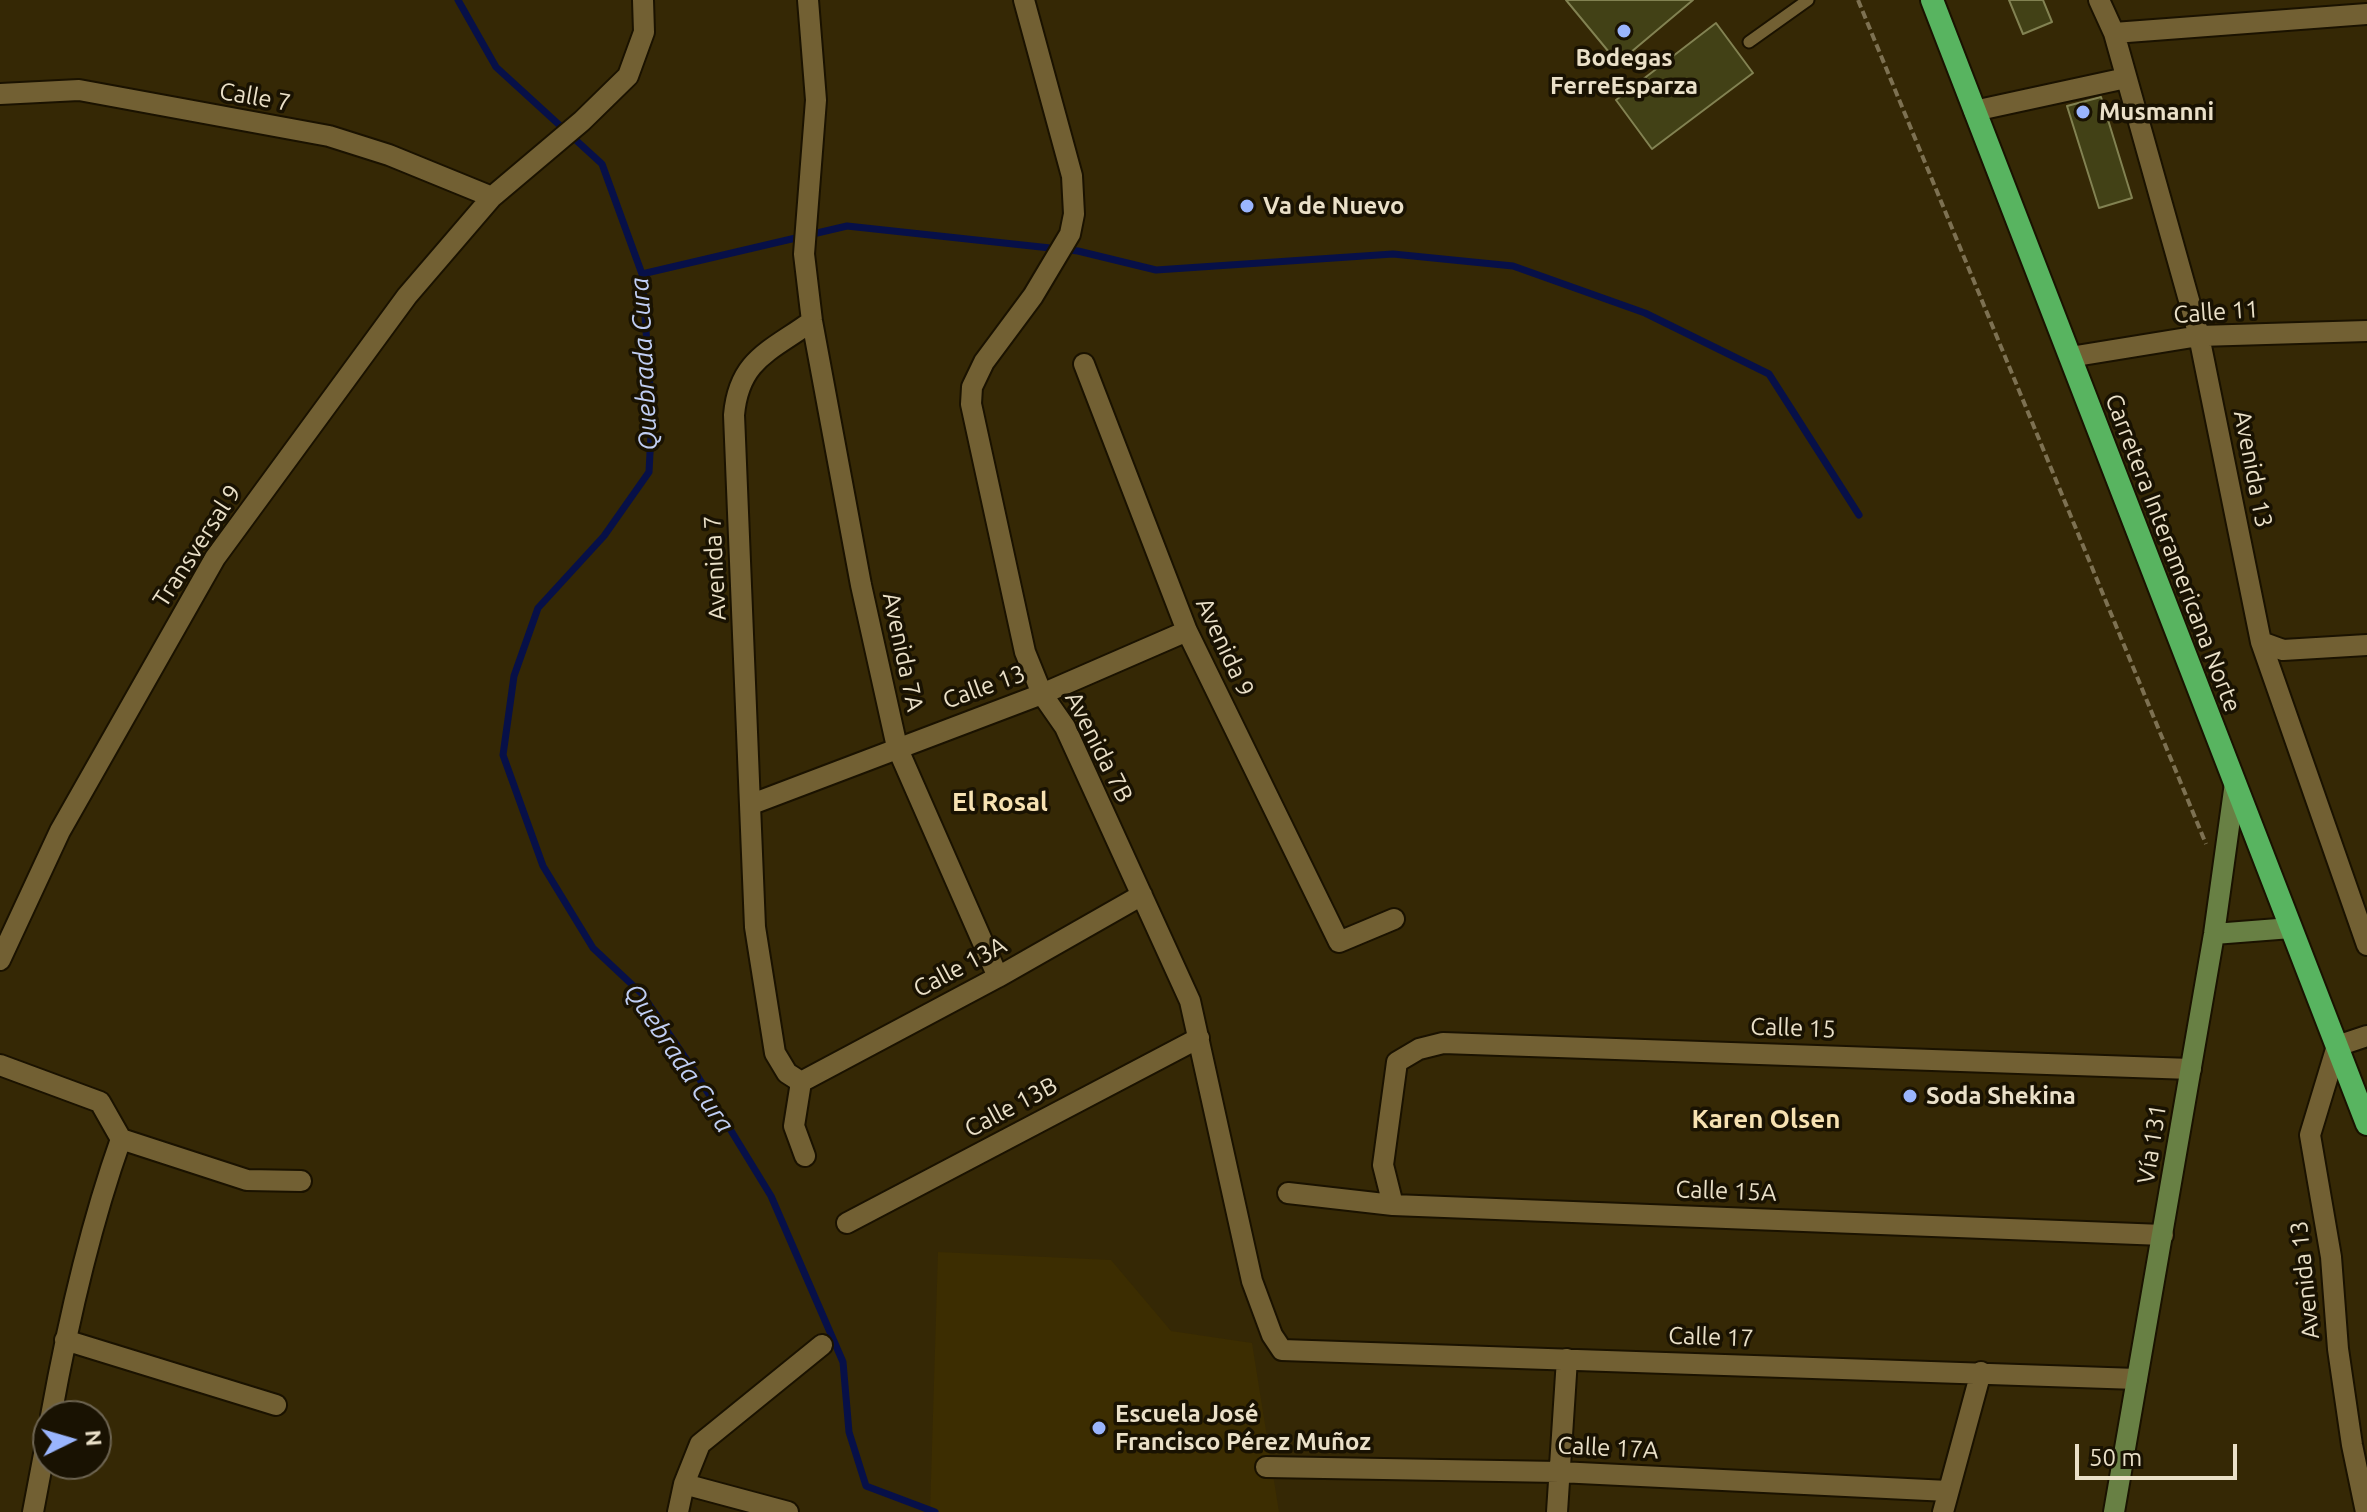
<!DOCTYPE html>
<html>
<head>
<meta charset="utf-8">
<style>
  body { margin:0 }
  #map { position:relative; width:2367px; height:1512px; overflow:hidden; background:#352805; font-family:Ubuntu,sans-serif }
  canvas { display:block }
  .north { position:absolute; left:32px; top:1400px; width:80px; height:80px; box-sizing:border-box; background:#191202; border:2px solid #6d6451; border-radius:50%; rotate:85deg; font-size:22px; font-weight:700; line-height:32px; text-align:center; color:#eae0c8 }
  .north::after { content:''; display:block; margin:auto; width:28px; height:36px; background:#9ab5fd; clip-path:polygon(50% 0,100% 100%,50% 72%,0 100%) }
  .scale { position:absolute; left:2075px; top:1444px; width:162px; height:36px; box-sizing:border-box; border:4px solid #eae0c8; border-top:0; padding-left:10px; font-size:24px; line-height:28px; white-space:nowrap; color:#eae0c8; -webkit-text-stroke:6px #191202; paint-order:stroke }
</style>
</head>
<body>
<div id="map">
<canvas width="2367" height="1512"></canvas>
<div class="north">N</div>
<div class="scale">50 m</div>
</div>
<script>
const g = document.querySelector('canvas').getContext('2d');
g.lineJoin = 'round';
function paint(path, color) {
  g.fillStyle = color;
  g.fill(path, 'evenodd');
}
function stroke(path, color, width, dash) {
  g.strokeStyle = color;
  g.lineWidth = width;
  g.lineCap = dash ? 'butt' : 'round';
  g.setLineDash(dash || []);
  g.stroke(path);
}
function label(font, color, halo, rows, align = 'center') {
  g.font = font + ' Ubuntu,sans-serif';
  g.lineWidth = 7;
  g.setLineDash([]);
  g.textBaseline = 'middle';
  g.strokeStyle = halo;
  g.fillStyle = color;
  for (const [text, x, y, turn = 0] of rows) {
    g.save();
    g.translate(x, y);
    g.rotate((+turn || 0) * Math.PI / 180);
    g.textAlign = isNaN(turn) ? turn : align;
    if (halo) g.strokeText(text, 0, 0);
    g.fillText(text, 0, 0);
    g.restore();
  }
}
paint(new Path2D(`
  M 938,1252 L 1111,1260 L 1171,1331 L 1252,1343 L 1279,1512 L 930,1512 Z`), '#3c2d01');
stroke(new Path2D(`
  M 458,0 L 496,67 L 602,164 L 642,274 L 652,415 L 649,472 L 604,536 L 538,608 L 514,676 L 503,755 L 543,866 L 593,948 L 642,994 L 697,1075 L 771,1196 L 843,1362 L 849,1432 L 866,1486 L 935,1512
  M 642,274 L 847,226 L 1078,251 L 1156,270 L 1393,254 L 1513,266 L 1645,313 L 1769,374 L 1859,515`), '#071048', 7);
const building = new Path2D(`
  M 1566,0 L 1693,0 L 1618,63 Z
  M 2009,0 L 2043,0 L 2052,22 L 2023,34 Z
  M 1716,23 L 1753,73 L 1652,149 L 1616,100 Z
  M 2101,97 L 2132,198 L 2099,208 L 2067,106 Z`);
paint(building, '#424116');
stroke(building, '#828252', 2);
const service = new Path2D(`
  M 1749,42 L 1808,0`);
const minor = new Path2D(`
  M 808,0 L 816,100 L 804,254 L 812,321 L 861,585 L 897,747 L 998,977
  M 1024,0 L 1072,176 L 1074,214 L 1070,234 L 1033,296 L 984,362 L 972,387 L 971,404 L 1025,652 L 1042,694 L 1065,727 L 1190,1001 L 1252,1281 L 1272,1335 L 1282,1350 L 2137,1379
  M 2099,0 L 2114,33 L 2199,336 L 2261,642 L 2367,945
  M 2114,33 L 2367,14
  M 0,94 L 79,90 L 329,136 L 389,155 L 492,197
  M 1974,111 L 2126,78
  M 2070,357 L 2199,336 L 2367,331
  M 1084,364 L 1187,631 L 1339,942 L 1394,919
  M 2261,642 L 2283,650 L 2367,645
  M 752,804 L 1042,694 L 1187,631
  M 0,960 L 60,831 L 215,558 L 407,296 L 492,197 L 582,121 L 628,76 L 644,32 L 643,0
  M 0,1065 L 100,1102 L 121,1139 L 247,1180 L 301,1181
  M 801,1082 L 787,1073 L 775,1053 L 755,927 L 734,415 C 739,359 771,351 812,321
  M 801,1082 L 998,977 L 1142,895
  M 801,1082 L 794,1126 L 805,1156
  M 1288,1193 L 1393,1205 L 2163,1235
  M 1393,1205 L 1383,1165 L 1397,1062 L 1419,1049 L 1443,1043 L 2191,1069
  M 847,1223 L 1199,1038
  M 65,1340 L 276,1405
  M 51,1416 C 68,1322 89,1229 121,1139
  M 1266,1467 L 1559,1472 L 1948,1491
  M 684,1484 L 788,1512
  M 33,1512 L 48,1433
  M 678,1512 L 684,1484 L 700,1444 L 822,1345
  M 1557,1512 L 1567,1359
  M 1943,1512 L 1981,1372
  M 2366,1512 L 2352,1445 L 2338,1349 L 2331,1257 L 2310,1135 L 2337,1046 L 2367,1036`);
const secondary = new Path2D(`
  M 2214,934 L 2291,928
  M 2114,1512 L 2214,934 L 2235,783`);
const trunk = new Path2D(`
  M 1932,0 L 2367,1124`);
stroke(service, '#1a1200', 15);
stroke(minor, '#1a1200', 24);
stroke(secondary, '#1a1200', 24);
stroke(trunk, '#1a1200', 26);
stroke(new Path2D(`
  M 1858,0 L 2206,844`), '#7d7152', 4, [8, 4]);
stroke(service, '#726033', 11);
stroke(minor, '#726033', 20);
stroke(secondary, '#688044', 20);
stroke(trunk, '#58b460', 22);
for (const [x, y, r, color] of [
  [1624,31,8,"#9ab5fd"],
  [2083,112,8,"#9ab5fd"],
  [1247,206,8,"#9ab5fd"],
  [1910,1096,8,"#9ab5fd"],
  [1099,1428,8,"#9ab5fd"]
]) {
  const dot = new Path2D();
  dot.arc(x, y, r, 0, 2 * Math.PI);
  g.fillStyle = color;
  g.fill(dot);
  stroke(dot, '#191202', 3);
}
label('bold 24px', '#eae0c8', '#191202', [
  ["Bodegas",1624,58,"center"],
  ["FerreEsparza",1624,86,"center"],
  ["Musmanni",2099,112],
  ["Va de Nuevo",1263,206],
  ["Soda Shekina",1926,1096],
  ["Escuela José",1115,1414],
  ["Francisco Pérez Muñoz",1115,1442]
], 'left');
label('24px', '#eae0c8', '#191202', [
  ["Calle 7",255,97,10],
  ["Calle 11",2216,312,-4],
  ["Avenida 13",2253,469,79],
  ["Transversal 9",197,546,-57],
  ["Carretera Interamericana Norte",2173,553,69],
  ["Avenida 7",715,568,-93],
  ["Avenida 9",1225,647,65],
  ["Avenida 7A",903,652,78],
  ["Calle 13",984,687,-20],
  ["Avenida 7B",1099,747,63],
  ["Calle 13A",960,967,-28],
  ["Calle 15",1793,1028,2],
  ["Calle 13B",1011,1107,-28],
  ["Vía 131",2152,1144,-81],
  ["Calle 15A",1726,1191,2],
  ["Avenida 13",2305,1280,-96],
  ["Calle 17",1711,1337,2],
  ["Calle 17A",1608,1448,3]
]);
label('italic 26px', '#c0cef3', '#191202', [
  ["Quebrada Cura",644,364,-93],
  ["Quebrada Cura",679,1058,56]
]);
label('bold 26px', '#f7e2b2', '#191202', [
  ["El Rosal",1000,802],
  ["Karen Olsen",1766,1119]
]);
</script>
</body>
</html>
